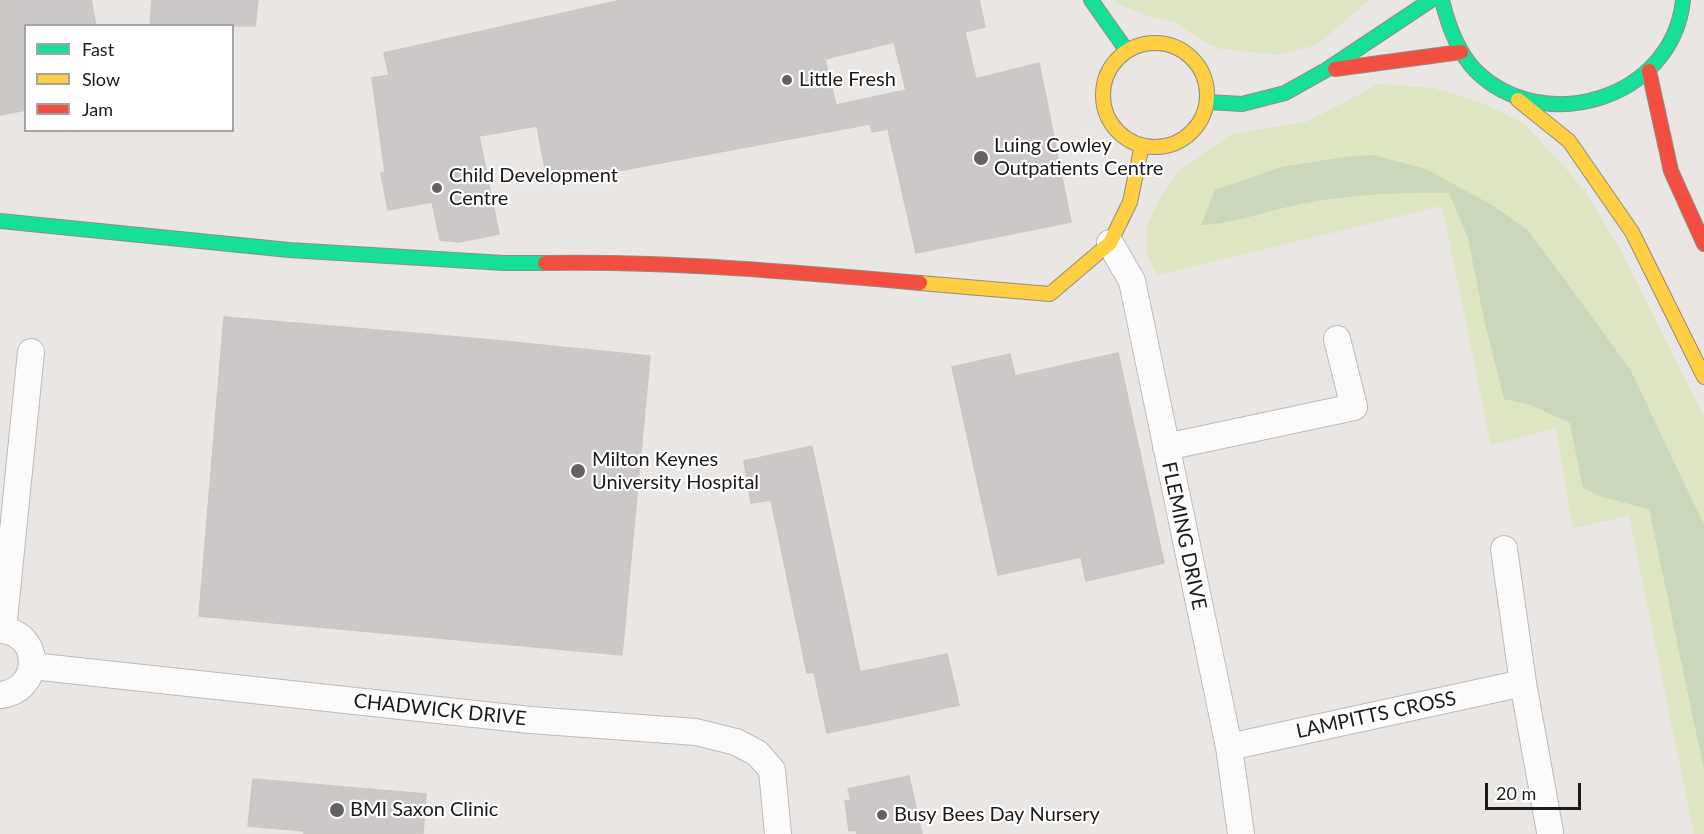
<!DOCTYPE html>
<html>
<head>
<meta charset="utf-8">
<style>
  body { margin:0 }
  #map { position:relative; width:1704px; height:834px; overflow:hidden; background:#e9e6e4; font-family:Lato,sans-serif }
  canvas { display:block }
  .legend { position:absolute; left:24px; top:24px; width:210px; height:108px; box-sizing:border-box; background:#fff; border:2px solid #a4a4a4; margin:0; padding:8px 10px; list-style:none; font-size:18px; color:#1b1b1b }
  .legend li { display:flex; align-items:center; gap:12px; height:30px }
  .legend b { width:30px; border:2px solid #a4a4a4 }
  .scale { position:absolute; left:1485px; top:783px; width:96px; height:27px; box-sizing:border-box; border:3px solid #1b1b1b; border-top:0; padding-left:8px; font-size:18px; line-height:21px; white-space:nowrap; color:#1b1b1b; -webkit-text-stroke:4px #fff; paint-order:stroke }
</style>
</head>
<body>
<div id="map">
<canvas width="1704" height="834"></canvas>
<ul class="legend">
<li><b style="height:8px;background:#16e098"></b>Fast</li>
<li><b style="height:8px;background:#ffcf43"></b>Slow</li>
<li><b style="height:8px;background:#f24e42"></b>Jam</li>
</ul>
<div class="scale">20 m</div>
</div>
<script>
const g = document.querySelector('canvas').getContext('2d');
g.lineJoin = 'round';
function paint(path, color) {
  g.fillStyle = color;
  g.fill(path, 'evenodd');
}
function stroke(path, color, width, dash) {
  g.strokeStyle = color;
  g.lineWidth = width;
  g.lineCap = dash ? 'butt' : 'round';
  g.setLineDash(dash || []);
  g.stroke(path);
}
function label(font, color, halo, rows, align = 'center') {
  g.font = font + ' Lato,sans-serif';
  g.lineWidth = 4.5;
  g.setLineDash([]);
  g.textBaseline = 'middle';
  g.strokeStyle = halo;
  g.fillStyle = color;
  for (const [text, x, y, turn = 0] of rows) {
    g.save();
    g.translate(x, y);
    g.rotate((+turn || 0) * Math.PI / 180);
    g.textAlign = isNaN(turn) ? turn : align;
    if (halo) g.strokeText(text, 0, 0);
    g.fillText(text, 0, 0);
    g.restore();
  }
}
paint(new Path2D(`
  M 1114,0 L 1369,0 L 1317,45 L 1277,55 L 1221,49 L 1205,42 L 1176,23 L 1148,16 L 1117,4 Z
  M 1379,84 L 1434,88 L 1482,103 L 1523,123 L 1562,164 L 1590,199 L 1621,251 L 1704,416 L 1704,834 L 1694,834 L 1629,516 L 1573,528 L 1556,428 L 1491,445 L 1442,206 L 1158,275 L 1147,256 L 1147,226 L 1160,198 L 1179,171 L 1230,135 L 1308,121 Z`), '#dee5c3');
paint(new Path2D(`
  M 1373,155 L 1426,169 L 1492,205 L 1528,230 L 1630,369 L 1704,525 L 1704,770 L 1649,509 L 1602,497 L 1583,488 L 1570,423 L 1531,405 L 1504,399 L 1484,320 L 1468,238 L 1449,193 C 1396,192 1343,195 1292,206 C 1261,212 1233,224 1201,225 L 1215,190 L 1281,167 L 1351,156 Z`), '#cbd7ba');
const building = new Path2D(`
  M 0,0 L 91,0 L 96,26 L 26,26 L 26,110 L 0,115 Z
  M 152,0 L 258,0 L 255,26 L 150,26 Z
  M 622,0 L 979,0 L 985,27 L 965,32 L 976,79 L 1039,63 L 1071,222 L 916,253 L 888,129 L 872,132 L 870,124 L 548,184 L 537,126 L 479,136 L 499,234 L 459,242 L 440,240 L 432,202 L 388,210 L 381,173 L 385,173 L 372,78 L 389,75 L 384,53 ZM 894,42 L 906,90 L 836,105 L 825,59 Z
  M 224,317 L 482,339 L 650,356 L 622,655 L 199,616 Z
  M 1118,353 L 1164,563 L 1086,581 L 1081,557 L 998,575 L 952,367 L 1010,354 L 1015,376 Z
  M 812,446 L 860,672 L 947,654 L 959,705 L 827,733 L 814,672 L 807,673 L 771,500 L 751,503 L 744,461 Z
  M 909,776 L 922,834 L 857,834 L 856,830 L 849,831 L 845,801 L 851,800 L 848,789 Z
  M 253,779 L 426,794 L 423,834 L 304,834 L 304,831 L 248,826 Z`);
paint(building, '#ccc8c7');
stroke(building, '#ccc7c5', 1.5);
const street = new Path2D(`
  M 1110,243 L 1132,281 L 1229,747 L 1241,834
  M 1166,447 L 1354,407 L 1337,339
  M 1504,549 L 1523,683 L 1550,832
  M 0,630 C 42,632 43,690 0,695
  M 3,630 L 31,352
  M 32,666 L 530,720 L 696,732 L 736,742 L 757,753 L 772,770 L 778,834
  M 1229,747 L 1523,683`);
const fast = new Path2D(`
  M 1091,0 L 1127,51
  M 1442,0 C 1448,25 1457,51 1475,70 C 1543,138 1673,99 1683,0
  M 1207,102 L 1242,104 L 1285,93 L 1326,70 L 1431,0
  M 0,221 L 289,250 L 504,263 L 545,263`);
const slow = new Path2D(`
  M1103 95a52 52 0 1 1 104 0a52 52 0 1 1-104 0Z
  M 1518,100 L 1569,141 L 1632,232 L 1704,377
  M 920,283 L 1050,294 L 1110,243 L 1130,202 L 1142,145`);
const jam = new Path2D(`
  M 1335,69 L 1461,52
  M 1649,71 L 1671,171 L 1704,244
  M 545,263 C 670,261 796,272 920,283`);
stroke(street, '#bcbbba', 28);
stroke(fast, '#928e7d', 16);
stroke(slow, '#928e7d', 16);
stroke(jam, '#928e7d', 16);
stroke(street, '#fcfbfb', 26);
stroke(fast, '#16e098', 14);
stroke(slow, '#ffcf43', 14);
stroke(jam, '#f24e42', 14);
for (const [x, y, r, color] of [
  [787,80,6,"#636261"],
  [981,158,8,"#636261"],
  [437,188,6,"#636261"],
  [578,471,8,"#636261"],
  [337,810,8,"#636261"],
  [882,815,6,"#636261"]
]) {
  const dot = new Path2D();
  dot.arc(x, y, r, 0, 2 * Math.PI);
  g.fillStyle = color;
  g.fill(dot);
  stroke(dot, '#fff', 2);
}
label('20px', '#1b1b1b', '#fff', [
  ["Little Fresh",799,80],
  ["Luing Cowley",994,146],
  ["Outpatients Centre",994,169],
  ["Child Development",449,176],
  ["Centre",449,199],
  ["Milton Keynes",592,460],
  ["University Hospital",592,483],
  ["BMI Saxon Clinic",350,810],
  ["Busy Bees Day Nursery",894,815]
], 'left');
label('20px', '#1b1b1b', '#fff', [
  ["FLEMING DRIVE",1184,536,78],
  ["CHADWICK DRIVE",440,710,6],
  ["LAMPITTS CROSS",1376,715,-12]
]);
</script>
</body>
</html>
